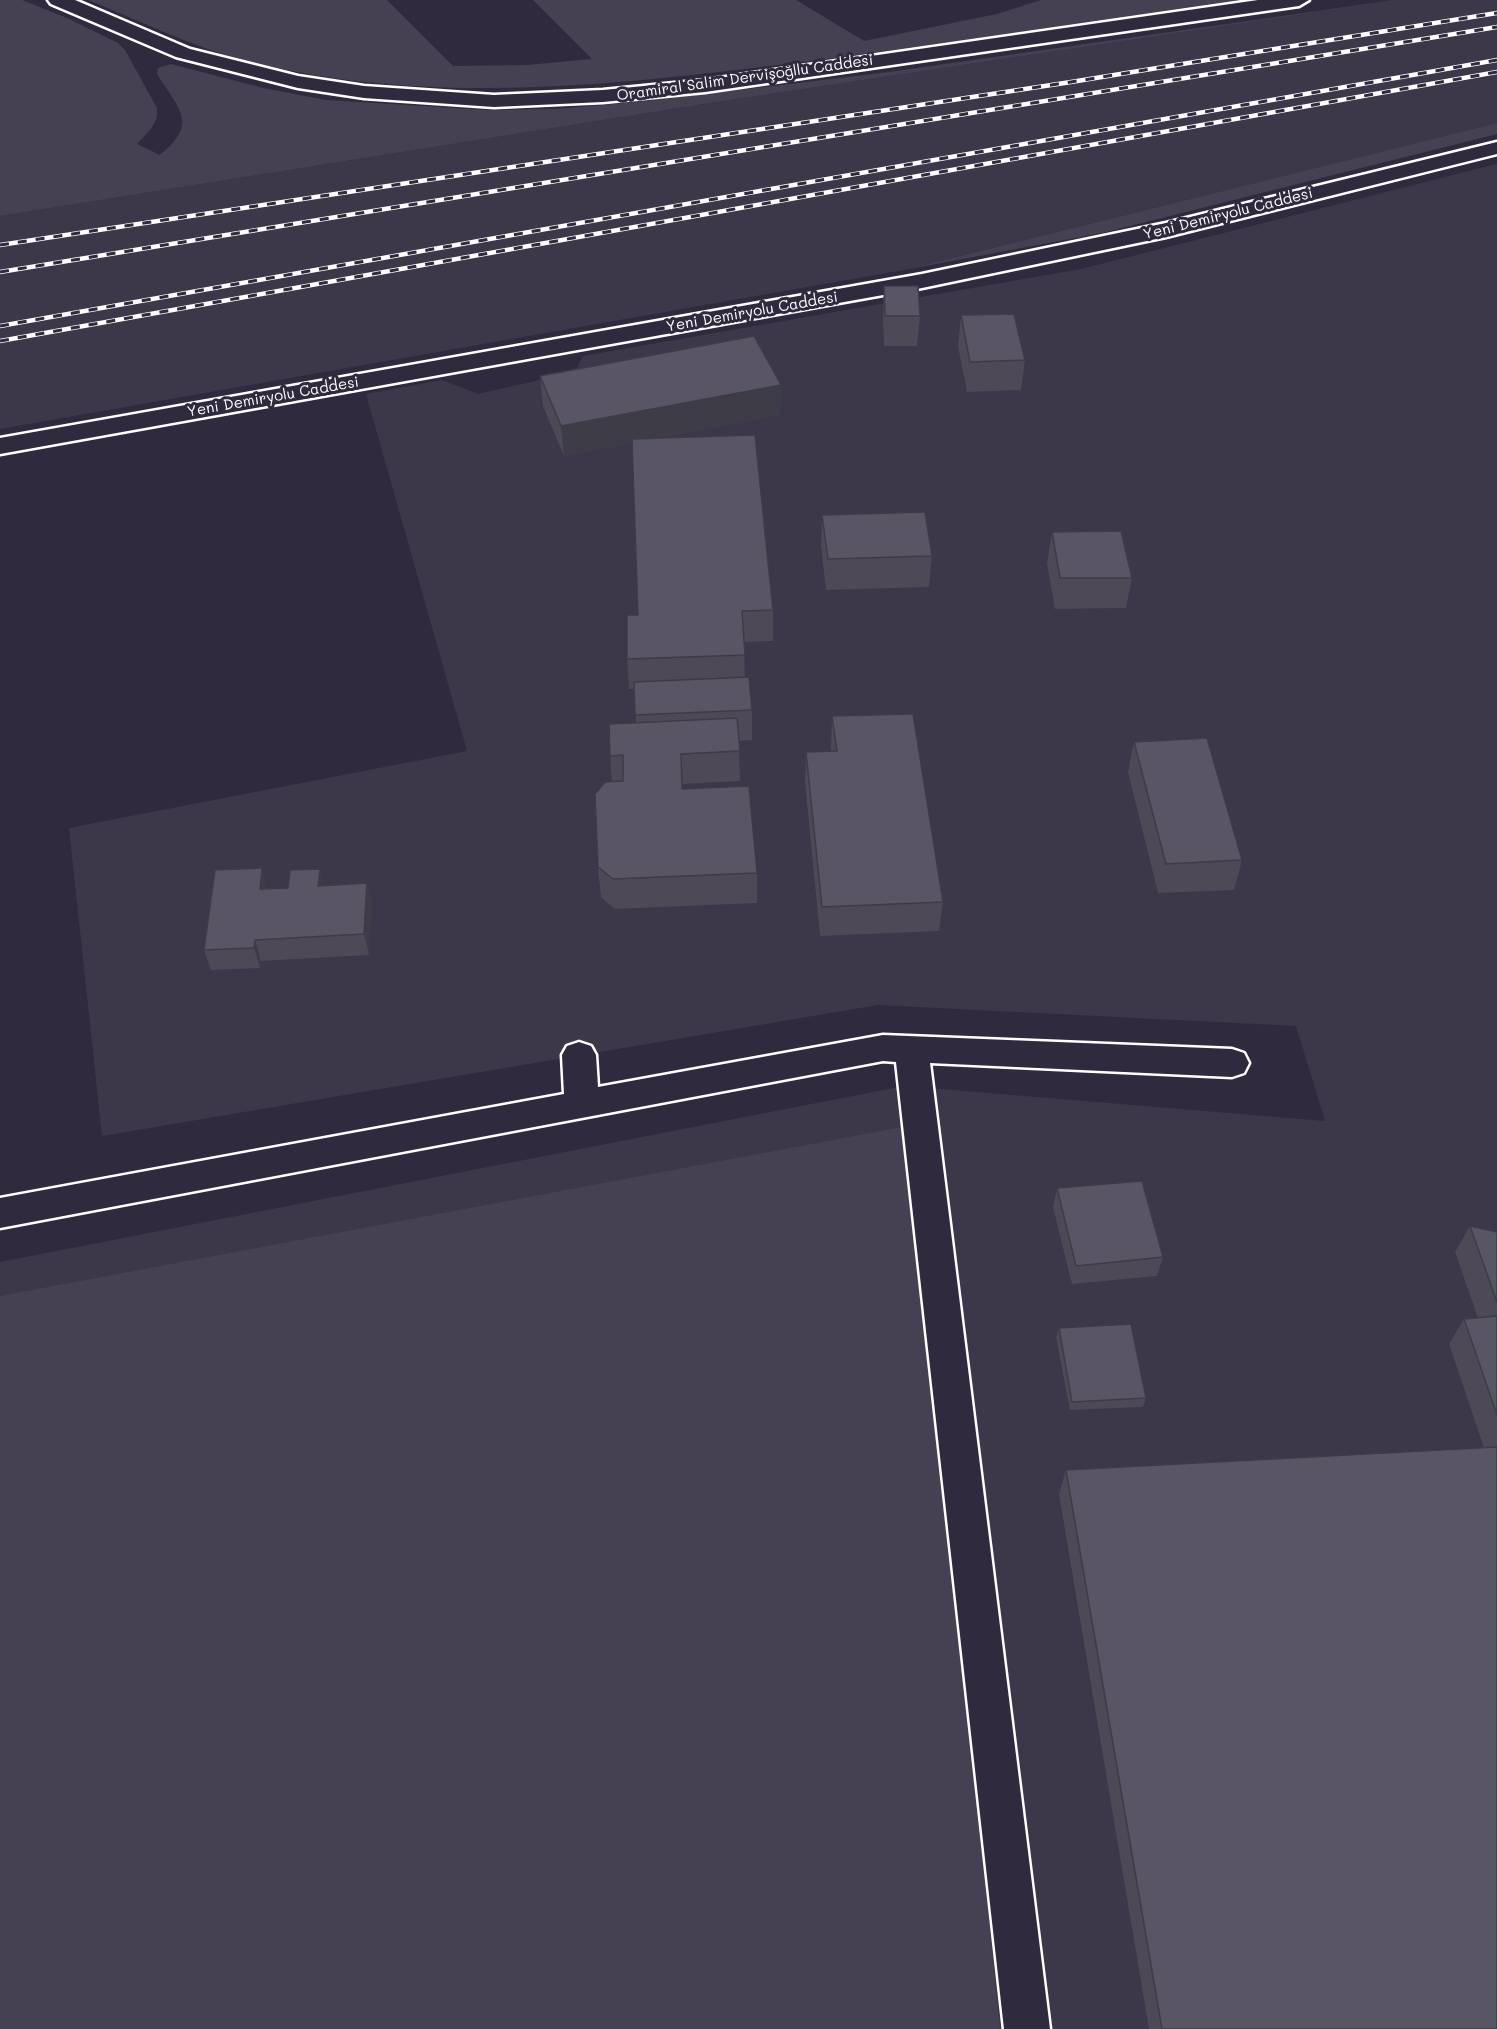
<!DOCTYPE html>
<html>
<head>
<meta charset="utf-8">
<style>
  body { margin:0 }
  canvas { display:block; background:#2f2a3d }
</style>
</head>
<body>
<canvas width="1497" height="2029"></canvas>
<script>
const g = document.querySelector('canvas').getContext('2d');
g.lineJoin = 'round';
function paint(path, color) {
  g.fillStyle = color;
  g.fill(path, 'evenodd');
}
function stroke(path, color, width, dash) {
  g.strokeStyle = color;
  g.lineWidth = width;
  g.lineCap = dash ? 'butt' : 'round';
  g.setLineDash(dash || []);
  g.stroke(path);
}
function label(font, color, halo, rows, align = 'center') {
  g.font = font + ' Mali,sans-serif';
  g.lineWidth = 6;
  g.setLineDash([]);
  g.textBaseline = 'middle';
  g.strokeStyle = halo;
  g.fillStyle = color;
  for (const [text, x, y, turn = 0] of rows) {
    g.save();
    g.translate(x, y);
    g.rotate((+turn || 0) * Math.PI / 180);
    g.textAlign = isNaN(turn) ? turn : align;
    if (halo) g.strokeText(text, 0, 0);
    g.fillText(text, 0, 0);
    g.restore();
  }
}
paint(new Path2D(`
  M 1392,0 L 1497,0 L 1497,123 L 904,270 L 0,429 L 0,216 L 710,103 Z
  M 1497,164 L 1497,2029 L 0,2029 L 0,1262 L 904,1086 L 1325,1121 L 1296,1026 L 878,1005 L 102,1136 L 69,828 L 467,751 L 366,394 L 442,380 L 478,394 L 575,372 L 583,356 L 1081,269 Z`), '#3c3749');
paint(new Path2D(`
  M 0,0 L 22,0 L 67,18 L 118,43 L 125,50 L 157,108 C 159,124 147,133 137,144 L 160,155 C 200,123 178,108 157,74 L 158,68 L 171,64 L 263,88 L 326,100 L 487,110 L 556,109 L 648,101 L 889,72 L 1395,0 L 710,103 L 0,216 Z
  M 88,0 L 387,0 L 453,66 L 528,65 L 592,59 L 533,0 L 796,0 L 864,41 L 997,14 L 1041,0 L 1241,0 C 1089,21 938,45 786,64 C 606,86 425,106 247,61 C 192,47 141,21 88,0 Z
  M 1497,123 L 1497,134 L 1102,233 L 904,270 Z
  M 908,1126 L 1000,2029 L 0,2029 L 0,1296 Z`), '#464152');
const minor = new Path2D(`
  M 48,0 L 75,0 L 190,49 L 298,76 L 364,86 L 494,95 L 603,90 L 705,80 L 1258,0 L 1309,0 L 1299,6 L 705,92 L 603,102 L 494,107 L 364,98 L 298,88 L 176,57 L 51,4 Z
  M 1497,142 L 1497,154 L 1166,237 L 922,288 L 0,454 L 0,438 L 922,274 L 1166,223 Z
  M 883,1035 L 1232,1049 L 1244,1053 L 1249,1063 L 1244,1073 L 1232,1077 L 930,1063 L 1050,2029 L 1004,2029 L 896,1062 L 883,1061 L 0,1228 L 0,1198 L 564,1094 L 562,1055 L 567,1046 L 579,1042 L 591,1046 L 596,1055 L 598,1087 Z`);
stroke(minor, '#fff', 5);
paint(minor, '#2f2a3d');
const rail = new Path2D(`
  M 0,245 L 1071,82 L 1497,13
  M 0,272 L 1497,27
  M 0,326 L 1497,60
  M 0,341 L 1497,72`);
stroke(rail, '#fff', 4.5);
stroke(rail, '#2f2a3d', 3, [9]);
paint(new Path2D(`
  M 884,286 L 920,316 L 917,346 L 884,346 L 883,316 Z
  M 961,315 L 1025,360 L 1021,390 L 967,392 L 958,346 Z
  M 540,376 L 781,385 L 780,415 L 659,438 L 773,610 L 773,641 L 744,642 L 745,678 L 752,710 L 752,740 L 739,741 L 740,781 L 682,784 L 682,789 L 757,873 L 757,903 L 615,909 L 601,897 L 598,867 L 612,782 L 610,756 L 636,723 L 634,689 L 629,689 L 627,659 L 638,615 L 632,443 L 564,456 L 543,406 Z
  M 822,515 L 932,556 L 929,587 L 826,590 L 821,545 Z
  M 1052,532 L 1132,578 L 1126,608 L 1055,609 L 1047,563 Z
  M 832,716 L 943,902 L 939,931 L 820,936 L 805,782 L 806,752 L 831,751 L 831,746 Z
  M 1134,742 L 1242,860 L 1234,890 L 1158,893 L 1128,772 Z
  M 320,869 L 324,886 L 367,883 L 372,904 L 369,955 L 261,961 L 260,968 L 211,970 L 204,950 L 268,889 L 288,888 Z
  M 1057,1188 L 1163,1257 L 1157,1276 L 1072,1284 L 1053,1207 Z
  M 1470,1226 L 1497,1232 L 1497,2029 L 1149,2029 L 1059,1494 L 1066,1470 L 1484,1448 L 1449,1344 L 1464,1319 L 1478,1318 L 1455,1252 Z
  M 1059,1328 L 1146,1398 L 1143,1407 L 1070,1410 L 1056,1337 Z`), '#4d4956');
paint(new Path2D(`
  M 781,385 L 780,415 L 564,456 L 561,426 Z
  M 262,868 L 268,888 L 260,889 Z
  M 320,869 L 325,889 L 318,886 Z
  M 367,883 L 372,904 L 369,955 L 364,934 Z
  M 255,940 L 261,961 L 260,968 L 254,948 Z`), '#3e3c46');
const building = new Path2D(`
  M 884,286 L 918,286 L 920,316 L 885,316 Z
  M 1014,314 L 1025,360 L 970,362 L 961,315 Z
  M 754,336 L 781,385 L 561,426 L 540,376 Z
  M 755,435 L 773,610 L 742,611 L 745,655 L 627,659 L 627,615 L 638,615 L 632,439 Z
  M 925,512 L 932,556 L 828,559 L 822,515 Z
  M 1121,531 L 1132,578 L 1060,578 L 1052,532 Z
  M 749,677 L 752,710 L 635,715 L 634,682 Z
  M 913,714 L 943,902 L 822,907 L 806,752 L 837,751 L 832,716 Z
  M 737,718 L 740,751 L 681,754 L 682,789 L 749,786 L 757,873 L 613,879 L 598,867 L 595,794 L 605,782 L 623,781 L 623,755 L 610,756 L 609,724 Z
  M 1207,738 L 1242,860 L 1166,864 L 1134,742 Z
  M 262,868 L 260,889 L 288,888 L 290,870 L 320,869 L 318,886 L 367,883 L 364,934 L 255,940 L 254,948 L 204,950 L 215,870 Z
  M 1142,1181 L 1163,1257 L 1076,1266 L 1057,1188 Z
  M 1470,1226 L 1497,1232 L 1497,1302 Z
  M 1497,1316 L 1497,1415 L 1464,1319 Z
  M 1131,1324 L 1146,1398 L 1072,1402 L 1059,1328 Z
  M 1497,1447 L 1497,2029 L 1162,2029 L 1066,1470 Z`);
paint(building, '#595564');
stroke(building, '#3e3c46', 1.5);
label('15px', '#fff', '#2f2a3d', [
  ["Oramiral Salim Dervişoğllu Caddesi",745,78,-8],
  ["Yeni Demiryolu Caddesi",1228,214,-14],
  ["Yeni Demiryolu Caddesi",752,312,-10],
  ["Yeni Demiryolu Caddesi",273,397,-10]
]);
</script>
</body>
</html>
